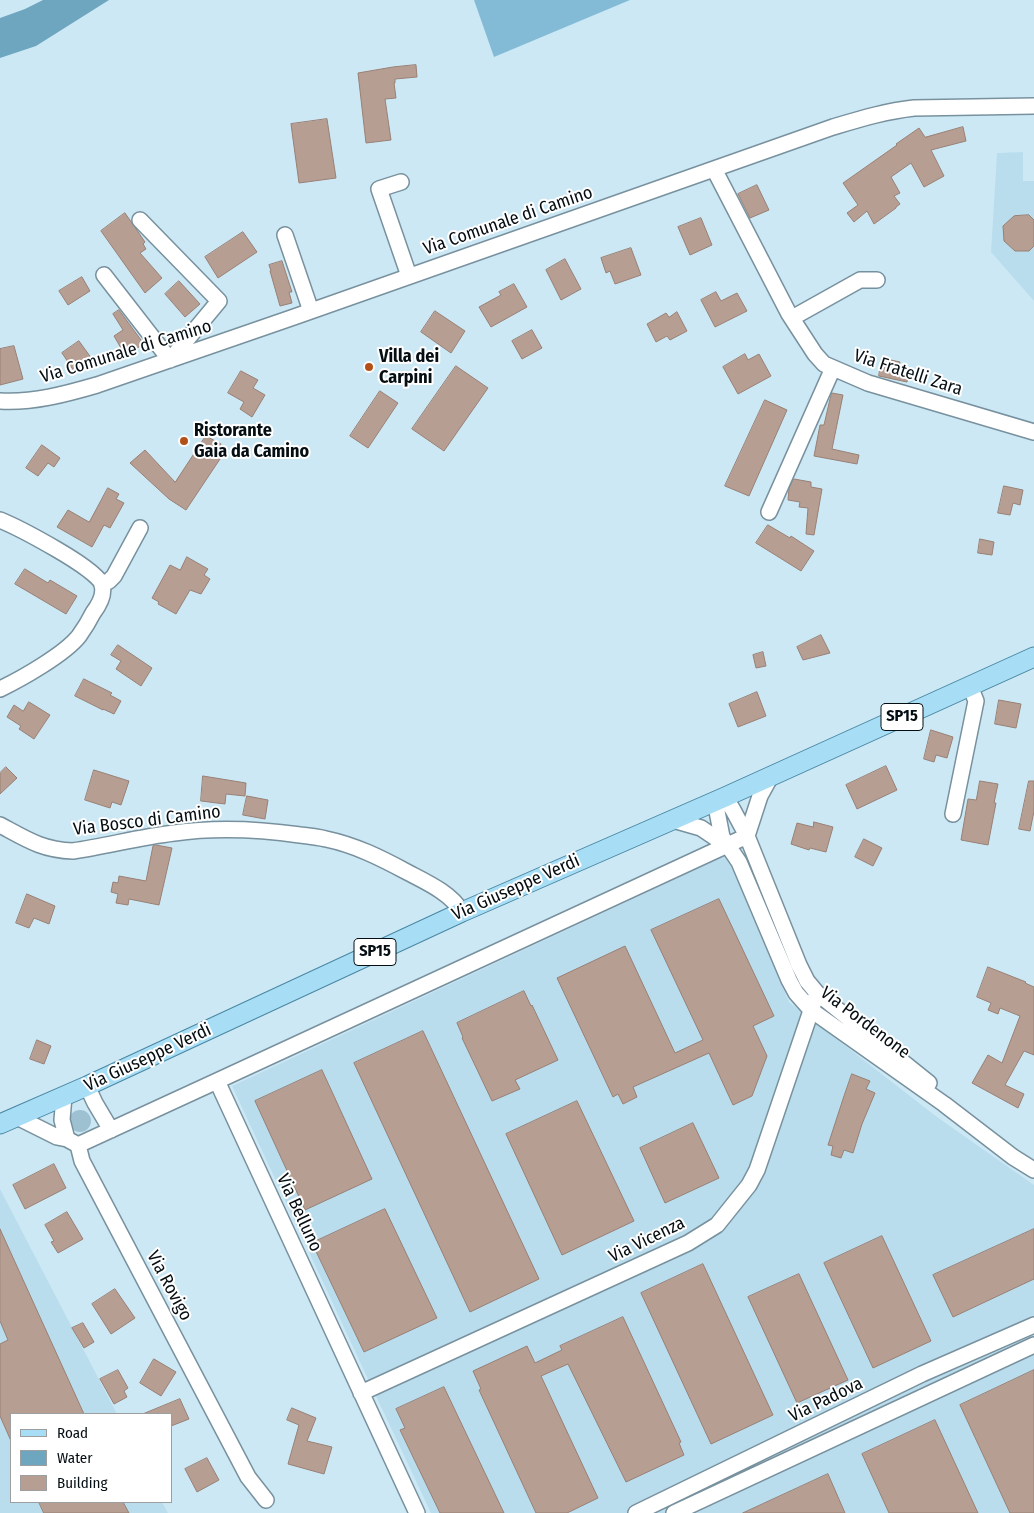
<!DOCTYPE html>
<html>
<head>
<meta charset="utf-8">
<style>
  body { margin:0 }
  #map { position:relative; width:1034px; height:1513px; overflow:hidden; background:#cde8f5; font-family:"Fira Sans Condensed",sans-serif }
  canvas { display:block }
  .legend { position:absolute; left:10px; top:1413px; width:162px; height:90px; box-sizing:border-box; background:#fff; border:1px solid #9b9fa0; margin:0; padding:6px 9px; list-style:none; font-size:15px; color:#050e12 }
  .legend li { display:flex; align-items:center; gap:10px; height:25px }
  .legend b { width:25px; border:1px solid #9b9fa0 }
</style>
</head>
<body>
<div id="map">
<canvas width="1034" height="1513"></canvas>
<ul class="legend">
<li><b style="height:6px;background:#a7def6"></b>Road</li>
<li><b style="height:14px;background:#6ea6c0"></b>Water</li>
<li><b style="height:14px;background:#b79e93"></b>Building</li>
</ul>
</div>
<script>
const g = document.querySelector('canvas').getContext('2d');
g.lineJoin = 'round';
function paint(path, color) {
  g.fillStyle = color;
  g.fill(path, 'evenodd');
}
function stroke(path, color, width, dash) {
  g.strokeStyle = color;
  g.lineWidth = width;
  g.lineCap = dash ? 'butt' : 'round';
  g.setLineDash(dash || []);
  g.stroke(path);
}
function label(font, color, halo, rows, align = 'center') {
  g.font = font + ' "Fira Sans Condensed",sans-serif';
  g.lineWidth = 4;
  g.setLineDash([]);
  g.textBaseline = 'middle';
  g.strokeStyle = halo;
  g.fillStyle = color;
  for (const [text, x, y, turn = 0] of rows) {
    g.save();
    g.translate(x, y);
    g.rotate((+turn || 0) * Math.PI / 180);
    g.textAlign = isNaN(turn) ? turn : align;
    if (halo) g.strokeText(text, 0, 0);
    g.fillText(text, 0, 0);
    g.restore();
  }
}
paint(new Path2D(`
  M 1023,152 L 1023,181 L 1034,181 L 1034,301 L 991,252 L 997,153 Z
  M 727,855 L 789,1002 L 937,1117 L 1034,1185 L 1034,1513 L 431,1513 L 360,1362 L 232,1086 Z
  M 0,1189 L 117,1414 L 11,1414 L 11,1502 L 162,1502 L 168,1513 L 0,1513 Z`), '#baddee');
paint(new Path2D(`
  M69 1121a11 11 0 1 1 22 0a11 11 0 1 1-22 0Z`), '#9ec1d2');
paint(new Path2D(`
  M 474,0 L 630,0 L 494,57 Z`), '#83bbd6');
paint(new Path2D(`
  M 43,0 L 109,0 L 36,46 L 0,58 L 0,18 L 25,9 Z`), '#6ea6c0');
const building = new Path2D(`
  M 416,65 L 417,77 L 395,79 L 395,83 L 394,83 L 396,98 L 385,99 L 391,140 L 366,143 L 358,73 L 393,67 Z
  M 327,119 L 336,178 L 299,183 L 291,124 Z
  M 963,127 L 966,141 L 931,150 L 944,176 L 924,187 L 911,163 L 891,177 L 900,193 L 894,196 L 900,204 L 896,207 L 896,208 L 874,224 L 867,211 L 854,222 L 847,213 L 858,205 L 843,183 L 897,145 L 896,144 L 919,128 L 925,137 Z
  M 757,185 L 769,210 L 750,218 L 738,194 Z
  M 125,213 L 145,242 L 143,244 L 146,249 L 140,253 L 162,278 L 145,293 L 101,231 Z
  M 1029,215 L 1034,220 L 1034,246 L 1029,251 L 1015,251 L 1004,241 L 1003,226 L 1014,216 Z
  M 701,218 L 712,245 L 690,255 L 678,227 Z
  M 243,232 L 257,252 L 218,278 L 205,257 Z
  M 631,248 L 641,275 L 615,284 L 610,271 L 606,273 L 601,258 Z
  M 565,259 L 581,289 L 561,300 L 546,270 Z
  M 282,261 L 292,292 L 289,292 L 292,303 L 280,306 L 270,271 L 271,271 L 269,265 Z
  M 82,277 L 90,291 L 68,305 L 59,291 Z
  M 179,281 L 200,304 L 185,317 L 165,294 Z
  M 514,284 L 527,307 L 491,327 L 479,307 L 501,295 L 499,292 Z
  M 716,292 L 721,301 L 737,293 L 747,311 L 715,327 L 701,300 Z
  M 119,310 L 144,344 L 125,355 L 114,336 L 123,330 L 113,314 Z
  M 435,311 L 465,331 L 451,353 L 421,332 Z
  M 677,312 L 687,331 L 670,340 L 667,336 L 656,342 L 647,324 L 666,313 L 669,317 Z
  M 532,330 L 542,348 L 522,359 L 512,341 Z
  M 79,341 L 92,359 L 74,371 L 62,353 Z
  M 14,346 L 23,379 L 0,385 L 0,349 Z
  M 745,354 L 748,360 L 759,354 L 771,376 L 738,394 L 723,367 Z
  M 882,358 L 900,362 L 899,366 L 910,368 L 907,382 L 879,376 Z
  M 456,366 L 488,388 L 444,451 L 412,429 Z
  M 241,371 L 258,380 L 253,388 L 265,395 L 252,417 L 240,409 L 244,402 L 228,393 Z
  M 380,391 L 398,403 L 368,448 L 350,436 Z
  M 832,393 L 843,395 L 832,449 L 859,455 L 857,464 L 814,456 L 820,425 L 824,425 L 830,399 Z
  M 765,400 L 787,410 L 749,496 L 725,486 Z
  M 206,436 L 221,444 L 220,446 L 226,450 L 186,510 L 169,499 L 130,463 L 145,450 L 175,482 Z
  M 42,445 L 60,458 L 54,467 L 48,463 L 38,476 L 26,468 Z
  M 794,479 L 811,482 L 811,487 L 822,489 L 814,535 L 806,534 L 808,508 L 799,507 L 800,502 L 788,500 L 789,489 Z
  M 1004,486 L 1023,490 L 1020,505 L 1013,503 L 1010,515 L 998,513 Z
  M 108,488 L 119,494 L 116,499 L 124,503 L 110,528 L 104,525 L 92,547 L 57,527 L 68,510 L 89,522 Z
  M 768,525 L 790,538 L 791,536 L 814,551 L 801,571 L 756,543 Z
  M 980,539 L 994,542 L 992,555 L 978,553 Z
  M 187,557 L 208,569 L 204,575 L 210,579 L 201,594 L 190,590 L 176,614 L 158,604 L 159,602 L 152,598 L 170,565 L 180,570 Z
  M 25,569 L 48,583 L 50,580 L 77,596 L 66,614 L 15,584 Z
  M 821,635 L 830,653 L 803,660 L 797,647 Z
  M 118,645 L 152,668 L 141,686 L 116,669 L 121,661 L 111,655 Z
  M 763,652 L 766,666 L 756,668 L 753,655 Z
  M 84,679 L 112,693 L 110,695 L 121,701 L 114,714 L 103,709 L 103,710 L 75,696 Z
  M 757,692 L 766,716 L 738,727 L 729,704 Z
  M 999,700 L 1021,704 L 1016,728 L 995,724 Z
  M 29,702 L 50,715 L 34,739 L 19,729 L 21,726 L 7,717 L 14,705 L 23,711 Z
  M 931,730 L 953,737 L 947,758 L 936,755 L 934,762 L 924,759 Z
  M 886,766 L 897,790 L 857,809 L 846,785 Z
  M 6,767 L 17,778 L 0,794 L 0,773 Z
  M 94,770 L 129,781 L 121,805 L 112,802 L 110,808 L 85,800 Z
  M 203,776 L 246,783 L 245,796 L 226,794 L 225,804 L 201,801 Z
  M 980,781 L 998,784 L 994,803 L 996,803 L 988,845 L 961,840 L 968,799 L 976,800 Z
  M 1029,781 L 1034,781 L 1034,811 L 1030,831 L 1019,829 Z
  M 247,796 L 268,800 L 265,819 L 243,815 Z
  M 814,822 L 833,827 L 826,852 L 810,848 L 809,850 L 791,844 L 797,823 L 813,827 Z
  M 864,839 L 882,848 L 873,866 L 855,857 Z
  M 156,845 L 172,848 L 159,905 L 129,899 L 128,905 L 116,903 L 118,894 L 111,892 L 113,882 L 118,883 L 119,876 L 146,881 L 153,846 Z
  M 27,894 L 55,906 L 49,924 L 34,918 L 29,928 L 16,923 Z
  M 719,899 L 774,1016 L 753,1026 L 767,1056 L 752,1096 L 733,1105 L 709,1053 L 633,1087 L 637,1097 L 623,1104 L 618,1094 L 613,1097 L 557,978 L 625,946 L 675,1053 L 703,1040 L 651,930 Z
  M 988,967 L 1026,982 L 1025,983 L 1034,987 L 1034,1055 L 1024,1051 L 1005,1085 L 1024,1094 L 1018,1108 L 972,1083 L 988,1055 L 1002,1063 L 1020,1016 L 1000,1008 L 998,1014 L 988,1010 L 991,1003 L 977,997 Z
  M 524,991 L 531,1006 L 532,1005 L 558,1060 L 515,1080 L 520,1089 L 492,1101 L 462,1038 L 463,1037 L 457,1023 Z
  M 423,1031 L 539,1279 L 470,1312 L 354,1063 Z
  M 37,1040 L 51,1046 L 44,1064 L 30,1059 Z
  M 322,1070 L 372,1179 L 305,1210 L 255,1101 Z
  M 852,1074 L 870,1081 L 866,1089 L 875,1093 L 862,1124 L 853,1153 L 844,1150 L 841,1158 L 831,1155 L 833,1146 L 828,1145 L 844,1096 Z
  M 577,1101 L 634,1221 L 562,1255 L 506,1134 Z
  M 693,1123 L 719,1178 L 665,1203 L 640,1148 Z
  M 54,1164 L 66,1188 L 25,1209 L 13,1185 Z
  M 385,1209 L 437,1318 L 364,1352 L 312,1243 Z
  M 67,1212 L 83,1239 L 58,1253 L 51,1242 L 54,1241 L 45,1225 Z
  M 0,1229 L 84,1414 L 11,1414 L 11,1441 L 0,1416 L 0,1344 L 8,1340 L 0,1321 Z
  M 1034,1229 L 1034,1279 L 953,1317 L 933,1275 Z
  M 882,1236 L 931,1341 L 873,1368 L 824,1263 Z
  M 703,1264 L 773,1415 L 711,1444 L 641,1293 Z
  M 799,1274 L 848,1380 L 797,1403 L 748,1297 Z
  M 115,1289 L 135,1318 L 111,1334 L 92,1304 Z
  M 623,1317 L 681,1442 L 679,1443 L 684,1455 L 626,1482 L 568,1364 L 541,1376 L 598,1498 L 567,1513 L 536,1513 L 479,1390 L 481,1389 L 473,1371 L 527,1346 L 535,1363 L 562,1350 L 560,1346 Z
  M 83,1323 L 94,1342 L 84,1348 L 72,1328 Z
  M 154,1359 L 176,1372 L 161,1396 L 140,1383 Z
  M 118,1370 L 128,1388 L 124,1391 L 127,1397 L 114,1404 L 100,1379 Z
  M 1034,1370 L 1034,1513 L 1010,1513 L 960,1405 Z
  M 444,1387 L 504,1513 L 440,1513 L 400,1430 L 405,1428 L 396,1409 Z
  M 180,1399 L 189,1419 L 171,1426 L 171,1414 L 143,1414 Z
  M 292,1408 L 316,1418 L 307,1441 L 332,1447 L 324,1474 L 288,1464 L 299,1425 L 287,1420 Z
  M 935,1420 L 978,1513 L 889,1513 L 862,1454 Z
  M 207,1458 L 219,1480 L 197,1492 L 185,1469 Z
  M 828,1474 L 845,1513 L 743,1513 Z
  M 39,1502 L 123,1502 L 129,1513 L 44,1513 Z`);
paint(building, '#b79e93');
stroke(building, '#988075', 1);
const minor = new Path2D(`
  M 714,169 L 789,314 L 815,354 L 824,364 L 868,383 L 1034,432
  M 401,182 L 379,189 L 409,276
  M 285,235 L 311,311
  M 104,275 L 170,360 L 219,301 L 140,220
  M 792,318 L 860,280 L 877,280
  M 0,401 C 33,403 66,394 97,385 L 294,317 L 833,127 C 860,119 886,111 914,108 L 1034,106
  M 769,512 L 833,368
  M 0,520 C 17,527 99,569 102,585 C 105,595 99,605 93,613 C 89,621 84,629 79,636 C 65,654 21,679 0,689
  M 102,584 L 109,581 L 114,576 L 140,528
  M 725,797 L 733,810 L 747,836 L 799,965 L 807,981 L 817,993 L 929,1083
  M 715,801 L 722,837 L 739,862 L 789,980 L 796,993 L 811,1010 L 944,1104 L 1013,1157 L 1034,1170
  M 953,814 L 976,701 L 970,686
  M 673,820 L 701,828 L 726,845
  M 0,825 C 26,839 42,850 73,851 C 107,846 140,837 174,833 C 216,827 258,829 300,835 C 309,836 318,837 326,839 C 355,845 381,858 407,872 C 426,882 451,893 462,912
  M 747,836 L 760,796 L 771,776
  M 217,1081 L 747,836
  M 87,1086 L 95,1103 L 111,1130
  M 64,1096 L 62,1120 L 67,1139
  M 17,1117 L 57,1137 L 67,1139 L 78,1145
  M 78,1145 L 217,1081 L 417,1513
  M 78,1145 L 82,1161 L 248,1477 L 266,1500
  M 361,1393 L 688,1243 L 717,1225 L 749,1185 L 757,1170 L 817,993
  M 636,1513 L 922,1374 L 1034,1325
  M 674,1513 L 1034,1345`);
const major = new Path2D(`
  M 0,1124 L 87,1086 L 462,912 L 725,797 L 1034,657`);
stroke(minor, '#78919e', 18);
stroke(major, '#4987a2', 21);
stroke(minor, '#fff', 15);
stroke(major, '#a7def6', 19);
for (const [x, y, r, color] of [
  [369,367,5,"#b35017"],
  [184,441,5,"#b35017"]
]) {
  const dot = new Path2D();
  dot.arc(x, y, r, 0, 2 * Math.PI);
  g.fillStyle = color;
  g.fill(dot);
  stroke(dot, '#fff', 2);
}
for (const [x, y, w] of [
  [902,717,42],
  [375,952,42]
]) {
  const box = new Path2D();
  box.roundRect(x - w / 2, y - 13.5, w, 27, 4);
  g.fillStyle = '#fff';
  g.fill(box);
  stroke(box, '#050e12', 1);
}
label('bold 16px', '#050e12', null, [
  ["SP15",902,717],
  ["SP15",375,952]
]);
label('18px', '#050e12', '#fff', [
  ["Via Comunale di Camino",508,221,-19],
  ["Via Comunale di Camino",126,352,-17],
  ["Via Fratelli Zara",908,373,18],
  ["Via Bosco di Camino",147,821,-7],
  ["Via Giuseppe Verdi",516,888,-24],
  ["Via Pordenone",865,1023,37],
  ["Via Giuseppe Verdi",148,1058,-25],
  ["Via Belluno",299,1213,65],
  ["Via Vicenza",647,1240,-26],
  ["Via Rovigo",169,1286,62],
  ["Via Padova",826,1400,-26]
]);
label('bold 18px', '#050e12', '#fff', [
  ["Villa dei",379,357],
  ["Carpini",379,378],
  ["Ristorante",194,431],
  ["Gaia da Camino",194,452]
], 'left');
</script>
</body>
</html>
